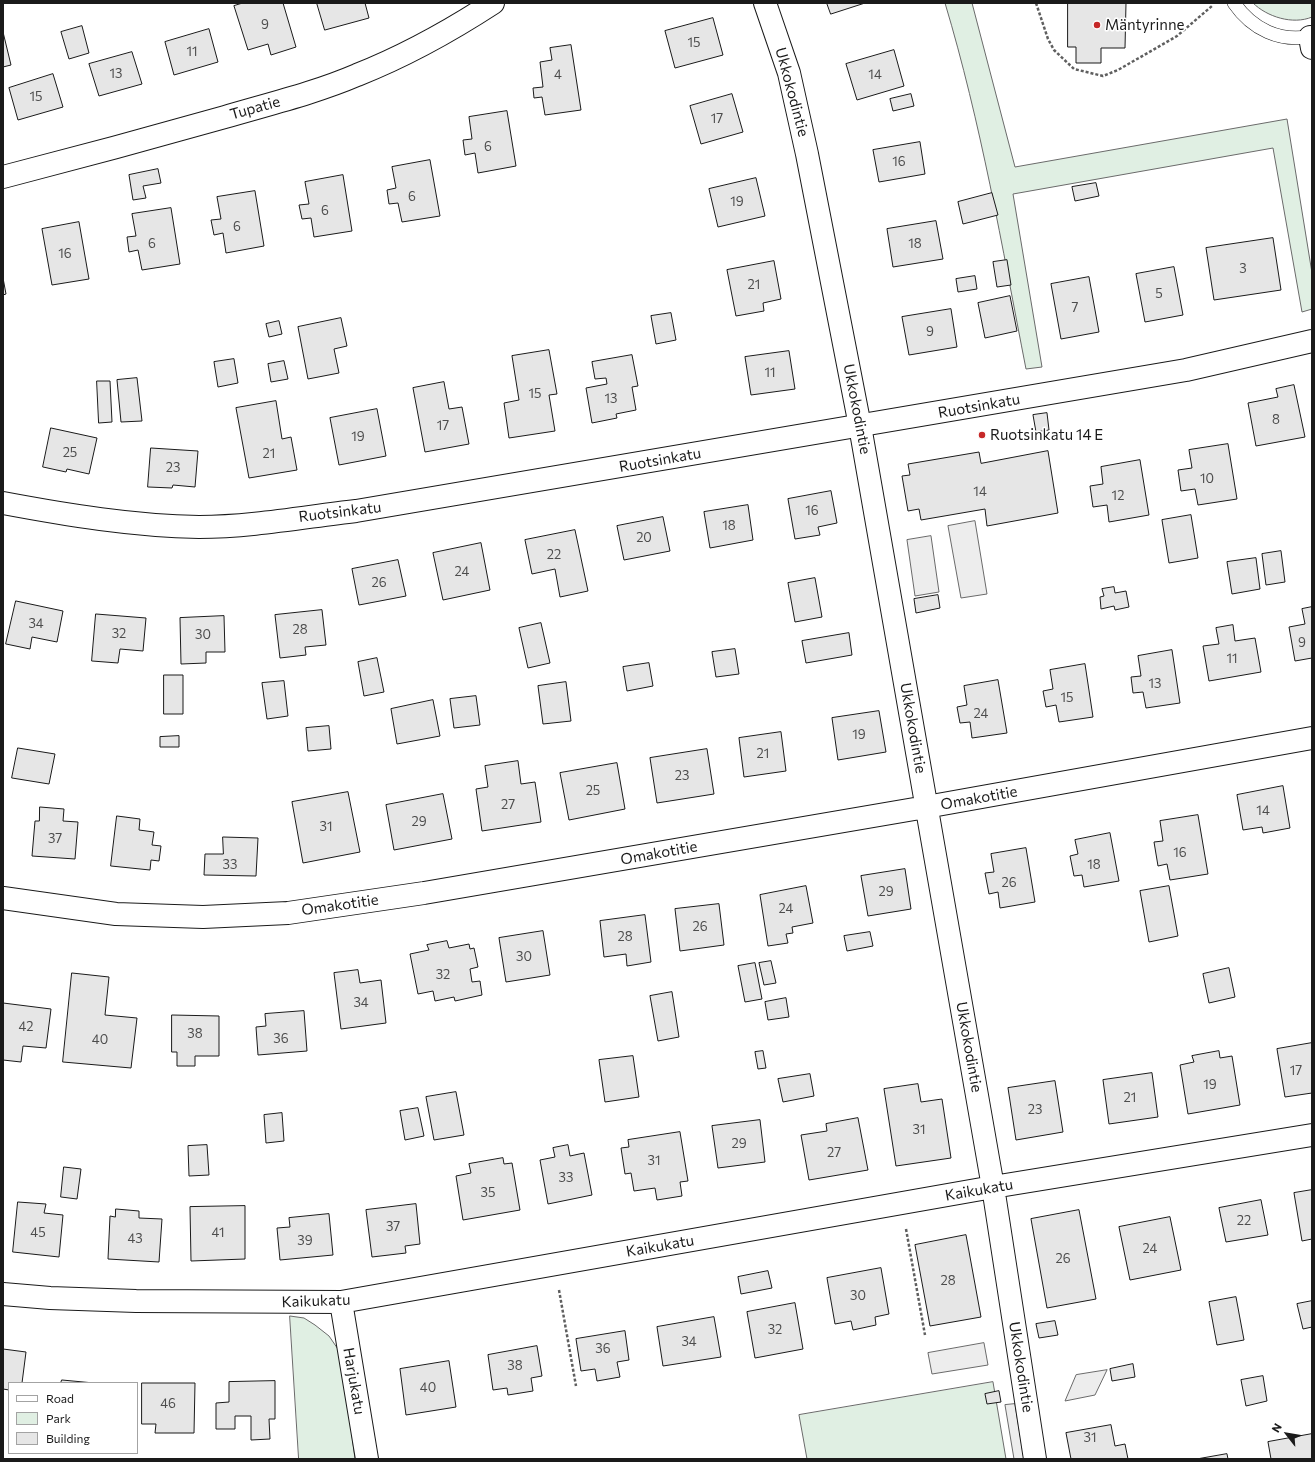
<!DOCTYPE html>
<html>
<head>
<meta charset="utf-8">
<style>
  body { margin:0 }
  #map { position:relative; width:1315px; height:1462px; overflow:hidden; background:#fff; font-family:Commissioner,sans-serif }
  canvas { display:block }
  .frame { position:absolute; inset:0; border:4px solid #1a1a1a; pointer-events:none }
  .legend { position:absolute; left:8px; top:1382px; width:130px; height:72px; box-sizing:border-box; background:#fff; border:1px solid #a3a3a3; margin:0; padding:5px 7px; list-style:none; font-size:12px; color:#1a1a1a }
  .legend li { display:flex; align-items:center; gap:8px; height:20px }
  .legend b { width:20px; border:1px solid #a3a3a3 }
  .north { position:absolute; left:1267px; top:1414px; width:40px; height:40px; -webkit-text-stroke:3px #fff; paint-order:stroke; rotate:301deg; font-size:11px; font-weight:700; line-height:16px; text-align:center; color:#1a1a1a }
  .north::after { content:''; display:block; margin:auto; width:14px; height:18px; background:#1a1a1a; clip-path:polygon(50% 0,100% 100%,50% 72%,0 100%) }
</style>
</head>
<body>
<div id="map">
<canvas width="1315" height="1462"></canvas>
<div class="frame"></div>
<ul class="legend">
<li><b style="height:5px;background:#fff"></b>Road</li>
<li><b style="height:11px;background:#e0efe3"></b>Park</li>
<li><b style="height:11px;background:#e6e6e6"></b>Building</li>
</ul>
<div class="north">N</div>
</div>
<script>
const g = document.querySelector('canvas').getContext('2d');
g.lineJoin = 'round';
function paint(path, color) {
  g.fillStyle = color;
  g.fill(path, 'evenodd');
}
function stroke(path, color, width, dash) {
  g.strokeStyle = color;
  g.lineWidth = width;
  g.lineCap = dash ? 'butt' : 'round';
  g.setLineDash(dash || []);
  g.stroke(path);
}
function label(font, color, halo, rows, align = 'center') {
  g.font = font + ' Commissioner,sans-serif';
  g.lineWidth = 3;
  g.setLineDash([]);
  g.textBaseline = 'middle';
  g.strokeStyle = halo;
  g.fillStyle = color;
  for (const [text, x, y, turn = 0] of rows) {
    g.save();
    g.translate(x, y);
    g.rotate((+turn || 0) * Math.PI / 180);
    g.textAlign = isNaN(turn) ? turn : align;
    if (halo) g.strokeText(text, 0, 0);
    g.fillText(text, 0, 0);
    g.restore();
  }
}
const green = new Path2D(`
  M 945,3 L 972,3 L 1015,167 L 1287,119 L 1312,273 L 1312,309 L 1302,312 L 1273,148 L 1013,194 L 1042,367 L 1026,369 C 1002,246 981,123 945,3 Z
  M 1253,3 L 1312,3 L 1312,17 C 1293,25 1267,17 1253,3 Z
  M 290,1316 L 304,1318 L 315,1325 L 329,1336 L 342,1355 L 355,1459 L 299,1459 Z
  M 993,1382 L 1006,1459 L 807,1459 L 799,1415 Z`);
paint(green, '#e0efe3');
stroke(green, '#6a6a6a', 1);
const parking = new Path2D(`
  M 975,521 L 987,594 L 961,598 L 948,526 Z
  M 931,536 L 939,592 L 915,596 L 907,540 Z
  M 984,1343 L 988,1365 L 932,1374 L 928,1353 Z
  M 1107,1370 L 1095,1395 L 1065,1401 L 1076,1375 Z
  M 1015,1404 L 1024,1459 L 1014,1459 L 1005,1405 Z`);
paint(parking, '#ededed');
stroke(parking, '#6a6a6a', 1);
const building = new Path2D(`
  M 243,3 L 283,3 L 296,47 L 271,55 L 268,44 L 248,50 L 234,6 Z
  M 317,3 L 365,3 L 369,18 L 325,30 Z
  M 827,3 L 865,3 L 831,14 Z
  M 1068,3 L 1126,3 L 1125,48 L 1101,48 L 1101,63 L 1076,63 L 1076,47 L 1068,47 Z
  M 713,18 L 723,55 L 675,68 L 665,31 Z
  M 82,26 L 89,53 L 69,59 L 61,32 Z
  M 209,29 L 218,62 L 174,75 L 165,42 Z
  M 3,32 L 11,65 L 3,67 Z
  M 571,45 L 581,110 L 545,115 L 542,97 L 534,98 L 533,88 L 543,87 L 540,62 L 552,60 L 550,48 Z
  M 894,50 L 904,86 L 857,100 L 846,64 Z
  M 132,52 L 142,84 L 99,96 L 89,64 Z
  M 53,74 L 63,107 L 18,120 L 9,88 Z
  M 732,94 L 743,132 L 701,144 L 690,106 Z
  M 911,94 L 914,106 L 893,111 L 890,99 Z
  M 507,111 L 516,166 L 478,173 L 475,153 L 465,155 L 463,140 L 472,139 L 469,117 Z
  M 920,142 L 925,174 L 879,182 L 873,150 Z
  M 430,160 L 440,216 L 402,222 L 398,203 L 389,204 L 387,190 L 396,188 L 392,167 Z
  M 158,169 L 161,183 L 143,186 L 146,198 L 133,200 L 129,175 Z
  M 343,175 L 352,231 L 314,237 L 311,218 L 302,219 L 299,205 L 309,204 L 305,182 Z
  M 756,178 L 765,216 L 718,227 L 709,189 Z
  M 1096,183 L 1099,196 L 1075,201 L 1072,187 Z
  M 255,191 L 264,246 L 226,253 L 223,233 L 214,235 L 211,220 L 221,219 L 217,197 Z
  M 992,193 L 998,215 L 963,224 L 958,202 Z
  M 171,208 L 180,264 L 142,270 L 138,250 L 129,252 L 127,237 L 136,236 L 132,214 Z
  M 936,221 L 943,259 L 893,267 L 887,229 Z
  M 79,222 L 89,279 L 52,285 L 42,229 Z
  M 1273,238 L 1281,290 L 1214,300 L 1206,248 Z
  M 1007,260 L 1011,285 L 997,287 L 993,262 Z
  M 774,261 L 781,299 L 763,303 L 764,311 L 736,316 L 727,270 Z
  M 1174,267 L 1183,315 L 1145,322 L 1136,274 Z
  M 975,276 L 977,289 L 958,292 L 956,279 Z
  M 1089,277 L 1099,332 L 1061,339 L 1051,284 Z
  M 3,278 L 6,294 L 3,295 Z
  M 1010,296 L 1017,331 L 985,338 L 978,303 Z
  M 951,309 L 957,347 L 909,355 L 902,317 Z
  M 671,313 L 676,340 L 656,344 L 651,316 Z
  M 341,318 L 347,346 L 334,349 L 339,373 L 308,379 L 298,327 Z
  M 279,321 L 282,334 L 269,337 L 266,324 Z
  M 549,350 L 557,394 L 549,395 L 555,431 L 509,438 L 504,403 L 519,400 L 512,356 Z
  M 789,351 L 795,389 L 751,395 L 745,357 Z
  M 632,355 L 638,386 L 632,387 L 636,410 L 616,414 L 617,418 L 592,423 L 586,388 L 607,384 L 606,378 L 595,379 L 592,362 Z
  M 234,359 L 238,383 L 218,387 L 214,362 Z
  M 284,361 L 288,379 L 271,382 L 268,364 Z
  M 137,378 L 142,421 L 121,422 L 117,380 Z
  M 97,381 L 110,381 L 112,422 L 99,423 Z
  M 444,382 L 449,409 L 462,407 L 469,444 L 425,452 L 413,388 Z
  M 1294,385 L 1305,437 L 1256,446 L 1248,403 L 1278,397 L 1276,389 Z
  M 276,401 L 282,439 L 291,437 L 297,470 L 249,478 L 236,408 Z
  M 377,409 L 386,456 L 339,465 L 330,418 Z
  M 1047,413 L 1049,430 L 1036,432 L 1033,415 Z
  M 51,428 L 97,438 L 89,474 L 67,469 L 66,472 L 43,467 Z
  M 1228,444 L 1237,499 L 1198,505 L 1195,489 L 1181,491 L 1178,470 L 1192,468 L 1189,450 Z
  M 151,448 L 198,451 L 195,487 L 173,485 L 172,488 L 148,487 Z
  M 1048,451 L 1058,513 L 987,526 L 985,509 L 921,520 L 919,509 L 908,511 L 902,476 L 910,475 L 908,464 L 979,452 L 981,463 Z
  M 1140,460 L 1149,515 L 1109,522 L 1107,505 L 1093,507 L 1090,486 L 1103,484 L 1101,467 Z
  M 831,491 L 837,523 L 818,527 L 820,535 L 795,539 L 788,499 Z
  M 748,505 L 753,540 L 710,548 L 704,512 Z
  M 1191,515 L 1198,558 L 1169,563 L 1162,520 Z
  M 663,517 L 670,551 L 624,560 L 617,526 Z
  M 575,530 L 588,591 L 560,597 L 555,569 L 532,574 L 525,540 Z
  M 481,543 L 490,590 L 443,600 L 433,553 Z
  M 1281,551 L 1285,582 L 1266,585 L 1262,554 Z
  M 1256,558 L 1260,589 L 1232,594 L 1227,562 Z
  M 398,560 L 406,596 L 359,605 L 352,569 Z
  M 815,578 L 822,617 L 795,622 L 788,583 Z
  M 1114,587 L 1115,593 L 1126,591 L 1129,607 L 1115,610 L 1114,606 L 1101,609 L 1100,597 L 1104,596 L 1102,589 Z
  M 938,595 L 940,608 L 916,613 L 914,599 Z
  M 16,601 L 63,611 L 57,642 L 32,637 L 30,649 L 6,644 Z
  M 1312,607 L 1312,658 L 1295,661 L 1289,627 L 1305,624 L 1302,609 Z
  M 322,610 L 326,645 L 305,647 L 306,655 L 280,658 L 275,615 Z
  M 96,614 L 146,618 L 143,651 L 120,649 L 118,663 L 92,661 Z
  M 224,616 L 225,652 L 206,652 L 206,663 L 181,664 L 180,618 Z
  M 541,623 L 550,663 L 528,668 L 519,628 Z
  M 1233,625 L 1235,641 L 1255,638 L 1261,672 L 1209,681 L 1203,646 L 1219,644 L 1216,628 Z
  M 849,633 L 852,655 L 806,663 L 802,641 Z
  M 735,649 L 739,674 L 716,677 L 712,652 Z
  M 1172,650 L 1180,703 L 1146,708 L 1143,692 L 1133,693 L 1131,677 L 1141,676 L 1138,656 Z
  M 377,658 L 384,692 L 364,696 L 358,662 Z
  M 649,663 L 653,686 L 627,691 L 623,667 Z
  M 1085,664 L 1093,717 L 1059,722 L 1056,705 L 1046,707 L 1043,691 L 1053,689 L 1050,670 Z
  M 164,675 L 183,675 L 183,714 L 164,714 Z
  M 998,680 L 1007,733 L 972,738 L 970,722 L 960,723 L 957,707 L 967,705 L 964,686 Z
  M 284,681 L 288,716 L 267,719 L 262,683 Z
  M 566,682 L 571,721 L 543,724 L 538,686 Z
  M 476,696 L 480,725 L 454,728 L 450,699 Z
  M 433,700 L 440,736 L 397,744 L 391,709 Z
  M 879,711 L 886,752 L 838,760 L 832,718 Z
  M 329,726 L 331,749 L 308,751 L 306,728 Z
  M 781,732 L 786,771 L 744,777 L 739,738 Z
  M 179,736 L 179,747 L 160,747 L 160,737 Z
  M 18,748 L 55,754 L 49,784 L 12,778 Z
  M 707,749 L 714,794 L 657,803 L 650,758 Z
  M 518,761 L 521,784 L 535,782 L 541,822 L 482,831 L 476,789 L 488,787 L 485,766 Z
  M 617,763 L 625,809 L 569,820 L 560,773 Z
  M 1283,786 L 1290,828 L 1263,833 L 1262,827 L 1243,830 L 1237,795 Z
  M 348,792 L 360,852 L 303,863 L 292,802 Z
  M 443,794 L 452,839 L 394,850 L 386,805 Z
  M 40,807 L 64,809 L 63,821 L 78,822 L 75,859 L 32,856 L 35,821 L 39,821 Z
  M 1198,815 L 1208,874 L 1170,880 L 1167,864 L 1158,866 L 1154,842 L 1163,841 L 1160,821 Z
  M 117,816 L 140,819 L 139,830 L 154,832 L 152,845 L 161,846 L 159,861 L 151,860 L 150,870 L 111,866 Z
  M 1110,833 L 1119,881 L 1084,887 L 1082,875 L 1074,876 L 1070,856 L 1078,854 L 1075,840 Z
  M 223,837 L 258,838 L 256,876 L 204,875 L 205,854 L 223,854 Z
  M 1026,848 L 1035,902 L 1000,908 L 998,892 L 989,894 L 985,873 L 994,872 L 991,854 Z
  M 905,869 L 911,909 L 868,916 L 861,876 Z
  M 806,886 L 813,923 L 792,927 L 793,933 L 786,934 L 788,943 L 768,946 L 760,895 Z
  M 1169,886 L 1178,936 L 1149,942 L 1140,891 Z
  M 719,904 L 724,945 L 680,951 L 675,909 Z
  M 645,915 L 651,962 L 627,966 L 626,954 L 604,957 L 600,921 Z
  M 543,931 L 550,975 L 506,982 L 499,938 Z
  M 870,932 L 873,946 L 847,951 L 844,936 Z
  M 447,941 L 449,948 L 469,944 L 470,949 L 474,948 L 478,967 L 470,969 L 472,982 L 480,981 L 482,995 L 455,1001 L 454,997 L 435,1001 L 433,991 L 418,994 L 410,954 L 429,950 L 427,945 Z
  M 771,961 L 776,983 L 764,985 L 759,963 Z
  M 755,963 L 762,999 L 745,1002 L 738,966 Z
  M 1229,968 L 1235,997 L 1209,1003 L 1203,974 Z
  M 358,970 L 360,983 L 381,980 L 386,1023 L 341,1029 L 334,973 Z
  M 72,973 L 109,977 L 105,1015 L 137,1018 L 131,1068 L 63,1062 Z
  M 672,992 L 679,1037 L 658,1041 L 650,996 Z
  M 786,998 L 789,1017 L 768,1020 L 765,1002 Z
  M 3,1003 L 51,1009 L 46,1048 L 23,1046 L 21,1062 L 3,1060 Z
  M 304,1011 L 307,1051 L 258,1055 L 256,1027 L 266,1026 L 265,1014 Z
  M 172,1015 L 219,1016 L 219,1056 L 195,1056 L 195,1066 L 177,1066 L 177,1052 L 172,1052 Z
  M 1312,1043 L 1312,1093 L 1285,1097 L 1277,1049 Z
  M 763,1051 L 766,1068 L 758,1069 L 755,1052 Z
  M 1219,1051 L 1220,1058 L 1232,1056 L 1240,1105 L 1188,1114 L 1180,1065 L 1194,1062 L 1192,1056 Z
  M 633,1056 L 639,1097 L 605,1102 L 599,1060 Z
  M 1152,1073 L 1158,1117 L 1109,1124 L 1103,1080 Z
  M 810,1074 L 814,1096 L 783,1102 L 778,1079 Z
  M 1055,1081 L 1063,1132 L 1016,1140 L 1008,1088 Z
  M 918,1084 L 921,1102 L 942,1099 L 951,1158 L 896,1166 L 884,1089 Z
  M 456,1092 L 464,1135 L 434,1140 L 426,1097 Z
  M 418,1108 L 424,1136 L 405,1140 L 400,1111 Z
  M 282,1113 L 284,1141 L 266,1143 L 264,1115 Z
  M 858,1118 L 868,1170 L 809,1180 L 801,1135 L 827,1131 L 826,1124 Z
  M 760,1120 L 765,1162 L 718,1168 L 712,1126 Z
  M 680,1132 L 688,1181 L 680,1182 L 682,1196 L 657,1200 L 655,1188 L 634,1191 L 631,1173 L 625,1174 L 621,1148 L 629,1147 L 628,1140 Z
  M 207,1145 L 209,1175 L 189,1176 L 188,1146 Z
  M 568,1145 L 570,1156 L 584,1153 L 592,1195 L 548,1204 L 540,1160 L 555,1157 L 553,1148 Z
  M 503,1158 L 504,1164 L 512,1163 L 520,1210 L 463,1220 L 456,1176 L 471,1173 L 469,1164 Z
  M 64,1167 L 81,1169 L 77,1199 L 61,1197 Z
  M 1312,1190 L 1312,1239 L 1302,1241 L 1294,1193 Z
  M 1261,1200 L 1268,1235 L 1226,1242 L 1219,1208 Z
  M 18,1202 L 46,1204 L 44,1213 L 63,1215 L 59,1257 L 13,1252 Z
  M 416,1204 L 420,1244 L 405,1246 L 406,1253 L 372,1257 L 366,1210 Z
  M 245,1206 L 245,1259 L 191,1261 L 190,1207 Z
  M 116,1209 L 139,1211 L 139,1218 L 162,1219 L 159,1262 L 108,1259 L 110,1216 L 115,1217 Z
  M 1079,1210 L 1096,1299 L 1047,1308 L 1031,1219 Z
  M 329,1214 L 333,1255 L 280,1260 L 277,1228 L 290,1227 L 289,1218 Z
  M 1170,1217 L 1181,1270 L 1130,1280 L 1119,1227 Z
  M 966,1235 L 981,1317 L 930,1326 L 915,1245 Z
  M 881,1268 L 889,1314 L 875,1317 L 876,1325 L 853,1330 L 851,1321 L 835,1324 L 827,1278 Z
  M 768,1271 L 772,1288 L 741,1294 L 738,1277 Z
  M 1236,1297 L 1244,1340 L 1217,1345 L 1209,1302 Z
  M 1312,1301 L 1312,1327 L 1303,1329 L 1297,1304 Z
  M 795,1303 L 803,1349 L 755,1358 L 747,1312 Z
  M 714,1317 L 721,1357 L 663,1366 L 657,1327 Z
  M 1055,1321 L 1058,1335 L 1039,1338 L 1036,1324 Z
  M 625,1331 L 629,1360 L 617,1362 L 620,1377 L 597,1381 L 595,1369 L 581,1371 L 576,1339 Z
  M 537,1346 L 542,1376 L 531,1378 L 533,1391 L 508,1395 L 507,1388 L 493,1390 L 488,1355 Z
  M 3,1349 L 26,1352 L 22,1383 L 9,1383 L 9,1390 L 3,1389 Z
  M 449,1361 L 456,1407 L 406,1415 L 400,1369 Z
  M 1133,1364 L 1135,1377 L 1112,1381 L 1110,1369 Z
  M 1263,1376 L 1267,1401 L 1246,1406 L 1241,1380 Z
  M 62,1380 L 94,1383 L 61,1383 Z
  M 275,1381 L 275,1419 L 269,1419 L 270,1439 L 251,1440 L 251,1416 L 235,1416 L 235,1429 L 216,1429 L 216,1403 L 229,1402 L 229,1382 Z
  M 142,1383 L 195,1383 L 194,1433 L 155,1433 L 156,1424 L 142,1424 Z
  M 999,1391 L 1001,1402 L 987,1404 L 985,1394 Z
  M 1111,1425 L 1115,1446 L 1125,1444 L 1128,1459 L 1071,1459 L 1066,1433 Z
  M 1312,1434 L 1312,1459 L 1271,1459 L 1268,1442 Z
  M 1227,1454 L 1228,1459 L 1197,1459 Z`);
paint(building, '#e6e6e6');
stroke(building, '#1a1a1a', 1);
const service = new Path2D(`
  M 1234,3 C 1252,29 1280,43 1312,36`);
const minor = new Path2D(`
  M 765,3 L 789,73 L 807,154 L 860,426 L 993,1187 L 1035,1459
  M 1310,37 L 1312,48
  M 3,177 C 77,158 151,138 225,117 C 269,104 315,93 357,75 C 405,56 450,31 493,3
  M 3,898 L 116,914 L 203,917 L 288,913 L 424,893 L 926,807 L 1312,738
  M 3,1294 L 50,1298 L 136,1301 L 341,1302 L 993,1187 L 1312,1135
  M 341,1302 L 367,1459`);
const tertiary = new Path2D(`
  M 3,503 C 67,515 134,526 199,527 C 251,527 304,517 356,511 L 1186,370 L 1312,341`);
stroke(service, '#1a1a1a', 14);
stroke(minor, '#1a1a1a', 24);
stroke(tertiary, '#1a1a1a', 24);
stroke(new Path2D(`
  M 1036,3 L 1048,39 L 1054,50 L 1074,69 L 1103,76 L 1118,70 L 1177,36 L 1212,6
  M 906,1229 L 925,1335
  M 559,1290 L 576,1386`), '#5f5f5f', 2.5, [3, 2]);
stroke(service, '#fff', 13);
stroke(minor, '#fff', 22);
stroke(tertiary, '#fff', 22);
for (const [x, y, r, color] of [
  [1097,25,4,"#c62828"],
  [982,435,4,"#c62828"]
]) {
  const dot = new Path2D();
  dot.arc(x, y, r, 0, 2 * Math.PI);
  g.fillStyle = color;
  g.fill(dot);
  stroke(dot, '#fff', 1.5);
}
label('13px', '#4d4d4d', null, [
  ["9",265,25],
  ["15",694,43],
  ["11",192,52],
  ["13",116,74],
  ["4",558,75],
  ["14",875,75],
  ["15",36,97],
  ["17",717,119],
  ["6",488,147],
  ["16",899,162],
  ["6",412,197],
  ["19",737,202],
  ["6",325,211],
  ["6",237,227],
  ["6",152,244],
  ["18",915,244],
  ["16",65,254],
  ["3",1243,269],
  ["21",754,285],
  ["5",1159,294],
  ["7",1075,308],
  ["9",930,332],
  ["11",770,373],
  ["15",535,394],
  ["13",611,399],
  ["8",1276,420],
  ["17",443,426],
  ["19",358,437],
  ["25",70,453],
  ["21",269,454],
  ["23",173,468],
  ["10",1207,479],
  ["14",980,492],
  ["12",1118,496],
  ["16",812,511],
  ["18",729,526],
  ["20",644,538],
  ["22",554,555],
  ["24",462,572],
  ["26",379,583],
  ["34",36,624],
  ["28",300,630],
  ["32",119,634],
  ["30",203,635],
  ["9",1302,643],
  ["11",1232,659],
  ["13",1155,684],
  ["15",1067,698],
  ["24",981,714],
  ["19",859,735],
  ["21",763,754],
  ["23",682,776],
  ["25",593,791],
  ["27",508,805],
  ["14",1263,811],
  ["29",419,822],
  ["31",326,827],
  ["37",55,839],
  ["16",1180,853],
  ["33",230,865],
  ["18",1094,865],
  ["26",1009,883],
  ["29",886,892],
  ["24",786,909],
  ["26",700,927],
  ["28",625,937],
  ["30",524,957],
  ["32",443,975],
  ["34",361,1003],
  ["42",26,1027],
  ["38",195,1034],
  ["36",281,1039],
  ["40",100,1040],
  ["17",1296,1071],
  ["19",1210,1085],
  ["21",1130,1098],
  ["23",1035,1110],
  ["31",919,1130],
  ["29",739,1144],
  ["27",834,1153],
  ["31",654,1161],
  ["33",566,1178],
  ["35",488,1193],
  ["22",1244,1221],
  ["37",393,1227],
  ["45",38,1233],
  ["41",218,1233],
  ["43",135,1239],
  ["39",305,1241],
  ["24",1150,1249],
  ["26",1063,1259],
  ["28",948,1281],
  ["30",858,1296],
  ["32",775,1330],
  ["34",689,1342],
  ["36",603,1349],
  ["38",515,1366],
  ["40",428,1388],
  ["46",168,1404],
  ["31",1090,1438]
]);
label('15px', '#1a1a1a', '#fff', [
  ["Mäntyrinne",1105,25],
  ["Ruotsinkatu 14 E",990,435]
], 'left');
label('15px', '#1a1a1a', '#fff', [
  ["Ukkokodintie",792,92,75],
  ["Tupatie",255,108,-16],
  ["Ruotsinkatu",979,406,-10],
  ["Ukkokodintie",857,409,79],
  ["Ruotsinkatu",660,460,-10],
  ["Ruotsinkatu",340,512,-7],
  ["Ukkokodintie",913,728,80],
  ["Omakotitie",979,798,-10],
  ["Omakotitie",659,853,-10],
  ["Omakotitie",340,905,-8],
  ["Ukkokodintie",969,1047,80],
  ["Kaikukatu",979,1190,-10],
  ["Kaikukatu",660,1246,-10],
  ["Kaikukatu",316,1301,-2],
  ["Ukkokodintie",1021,1367,81],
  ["Harjukatu",354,1381,80]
]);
</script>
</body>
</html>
